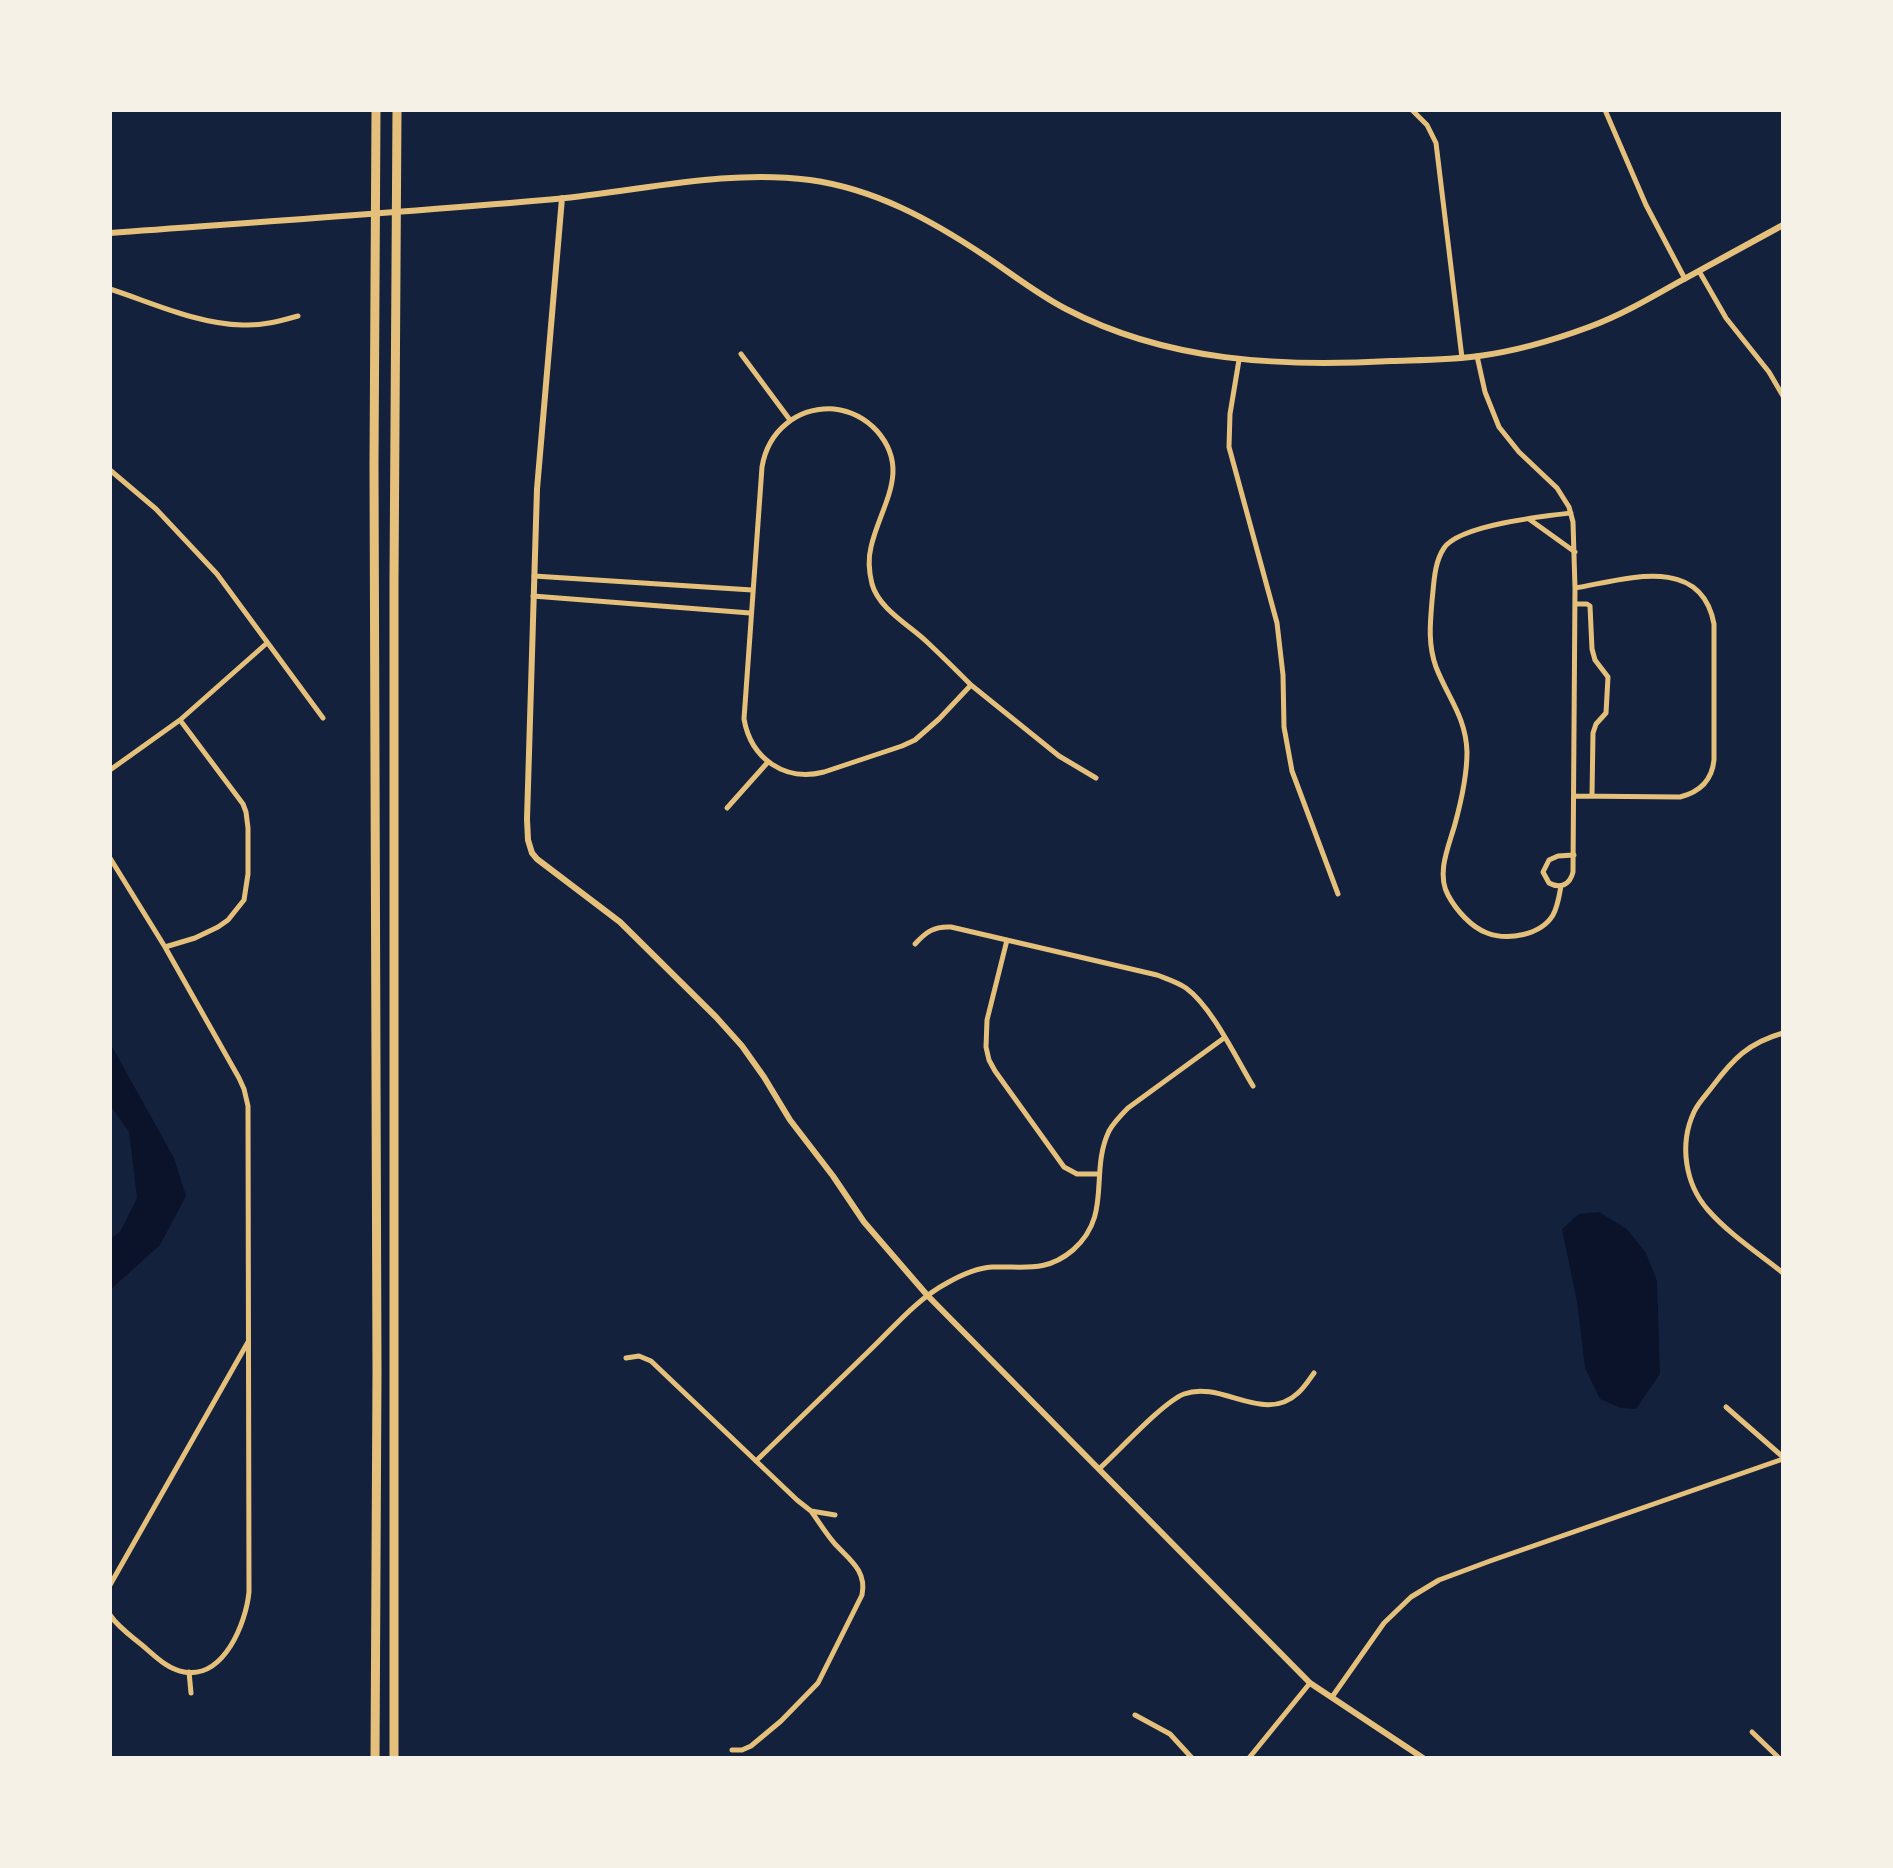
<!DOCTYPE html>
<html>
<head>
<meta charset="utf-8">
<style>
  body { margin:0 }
  #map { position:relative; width:1893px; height:1868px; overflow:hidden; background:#14213d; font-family:"Archivo Narrow",sans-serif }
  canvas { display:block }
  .frame { position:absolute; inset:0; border:112px solid #f6f1e7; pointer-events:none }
</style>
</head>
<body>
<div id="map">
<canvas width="1893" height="1868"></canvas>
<div class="frame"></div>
</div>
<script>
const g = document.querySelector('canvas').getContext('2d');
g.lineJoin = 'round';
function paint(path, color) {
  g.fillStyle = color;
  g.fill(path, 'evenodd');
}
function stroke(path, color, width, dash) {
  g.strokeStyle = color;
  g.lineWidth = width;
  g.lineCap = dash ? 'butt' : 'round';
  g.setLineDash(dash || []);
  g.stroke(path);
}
paint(new Path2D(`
  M 110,1043 L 174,1158 L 186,1196 L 160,1245 L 110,1290 L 110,1239 L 120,1232 L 137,1198 L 129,1132 L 110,1105 Z
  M 1599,1212 L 1627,1229 L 1646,1253 L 1657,1281 L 1660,1374 L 1636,1409 L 1621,1408 L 1600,1399 L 1585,1368 L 1577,1302 L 1562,1229 L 1579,1214 Z`), '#0b132b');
stroke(new Path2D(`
  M 1412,110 L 1427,125 L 1436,143 L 1462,358
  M 1605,110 L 1646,205 L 1685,279
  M 1699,271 L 1726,318 L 1769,372 L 1783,396
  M 110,289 C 153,303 197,324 243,325 C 262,326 280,321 298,316
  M 741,354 L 790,420
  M 1477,356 L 1485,392 L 1499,427 L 1519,452 L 1557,488 L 1569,507 L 1573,522 L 1575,588 L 1573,872 C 1570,885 1560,889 1549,883 L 1543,872 L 1549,860 L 1558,856 L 1574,855
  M 1239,360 L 1230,414 L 1229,447 L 1277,623 L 1283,675 L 1284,727 L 1292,771 L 1338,894
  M 834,409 C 851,411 865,418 877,431 C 912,471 880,506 871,547 C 868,559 869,572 872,584 C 879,609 909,625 927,642 C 942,656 956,670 971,685 L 939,719 L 915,740 L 902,746 L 824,772 C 785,782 751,759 744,719 L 762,467 C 768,431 797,407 834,409 Z
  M 110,470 L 156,509 L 217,574 L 323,718
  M 1529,519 L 1575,552
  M 534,576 L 752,590
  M 533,596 L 750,613
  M 1575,604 L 1587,604 L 1590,606 L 1592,649 L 1595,660 L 1608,677 L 1606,713 L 1596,724 L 1593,733 L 1592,796
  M 971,685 L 1059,756 L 1096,778
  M 110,770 L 180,720 L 267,643
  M 1574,796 L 1680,797 C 1700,792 1712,780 1714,760 L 1714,624 C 1701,553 1623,580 1575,588
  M 727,808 L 768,762
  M 110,858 L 165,947 L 195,938 L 218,927 L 228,920 L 244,900 L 248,874 L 248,828 L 246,812 L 243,804 L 180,720
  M 1561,886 C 1559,896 1558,906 1553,915 C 1541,935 1508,941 1487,933 C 1471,927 1456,910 1448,895 C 1436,873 1449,846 1455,824 C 1461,802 1467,775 1467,752 C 1466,717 1448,698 1436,667 C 1428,645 1430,624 1432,601 C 1434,583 1434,563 1444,548 C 1460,525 1544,516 1571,513
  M 1007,940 L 987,1020 L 986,1047 L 989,1060 L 995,1071 L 1064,1167 L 1077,1174 L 1099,1174
  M 915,944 C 926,932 934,926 951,927 L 1157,975 C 1167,979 1177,982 1186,988 C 1212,1007 1236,1058 1253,1086
  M 1783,1033 C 1748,1043 1733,1059 1712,1087 C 1706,1095 1698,1103 1694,1112 C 1679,1144 1685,1184 1708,1210 C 1729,1234 1758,1253 1783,1273
  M 626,1358 L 639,1356 L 651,1361 L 797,1500 L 811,1511 L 835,1515
  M 1726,1407 L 1783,1457
  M 756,1461 C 794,1424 832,1387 869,1351 C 894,1327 917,1299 947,1283 C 961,1275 976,1268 992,1267 C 1024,1266 1046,1273 1073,1250 C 1113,1215 1089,1173 1109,1131 C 1114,1122 1121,1115 1128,1108 L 1224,1038
  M 1099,1469 C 1118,1452 1163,1402 1184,1394 C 1222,1380 1264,1425 1298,1393 C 1304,1388 1309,1380 1314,1373
  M 110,1585 L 248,1342
  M 110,1615 C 118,1627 131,1636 142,1645 C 155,1656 167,1669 184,1672 C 224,1679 246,1623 249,1592 L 248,1106 L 244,1089 L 239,1078 L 165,947
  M 189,1672 L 191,1693
  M 1332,1697 L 1384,1623 L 1411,1597 L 1439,1580 L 1490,1561 L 1783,1459
  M 1135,1715 L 1170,1734 L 1192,1758
  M 1752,1732 L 1779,1758
  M 732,1750 L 742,1750 L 751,1746 L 781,1721 L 818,1683 L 862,1595 C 867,1571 850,1560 835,1544 C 826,1534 819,1522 811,1511
  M 1249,1758 L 1310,1683`), '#e5c07b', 5);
stroke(new Path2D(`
  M 562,198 L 537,489 L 527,819 L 528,840 L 532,853 L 537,859 L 620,922 L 716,1017 L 742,1046 L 764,1077 L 790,1120 L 833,1176 L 864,1222 L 927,1295 L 1310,1683 L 1423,1758
  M 110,233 C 259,222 408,212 556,199 C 641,191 725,169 810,180 C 875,189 931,220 985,256 C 1012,274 1037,294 1066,309 C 1167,362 1280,367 1391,361 C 1420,360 1450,360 1479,356 C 1516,351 1554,340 1589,327 C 1619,316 1647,300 1675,284 C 1711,264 1747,245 1783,225`), '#e5c07b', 6);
stroke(new Path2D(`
  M 375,1758 L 377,1371 L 374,464 L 376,110
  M 394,1758 L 394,580 L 397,110`), '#e5c07b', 9);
</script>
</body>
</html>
